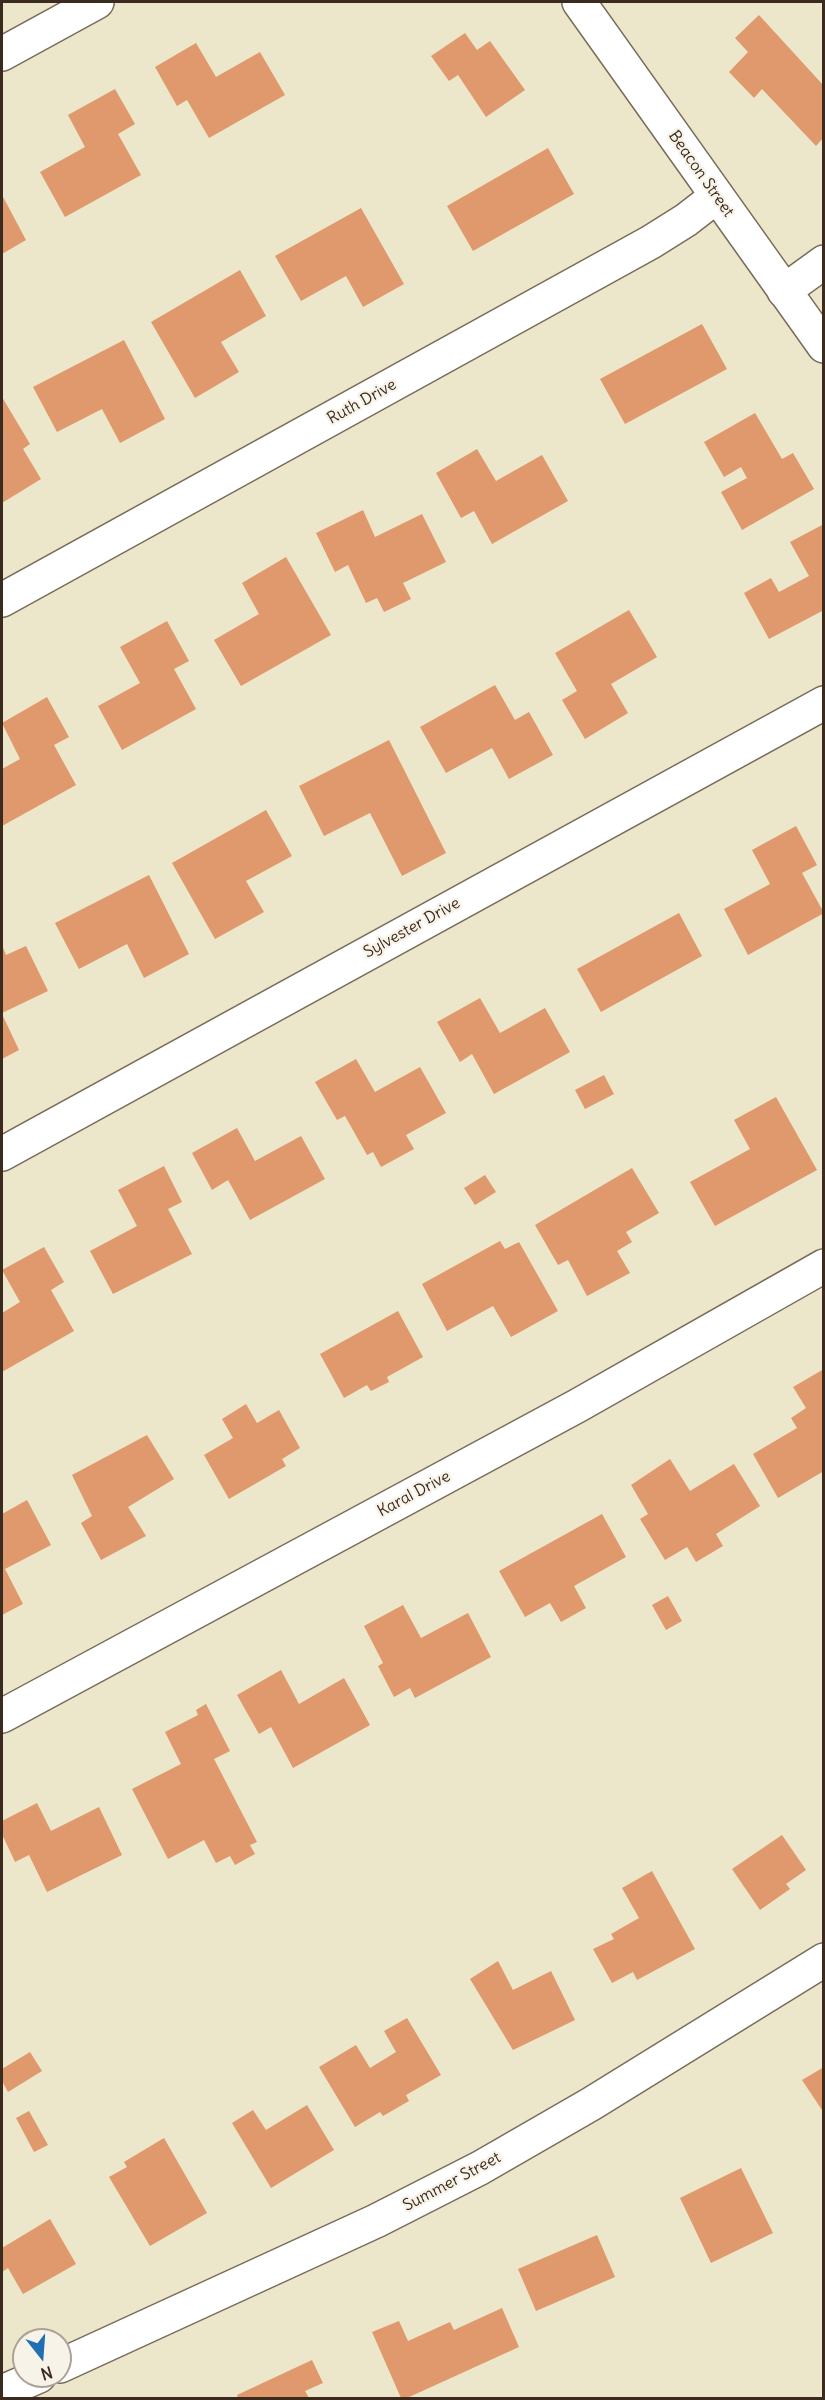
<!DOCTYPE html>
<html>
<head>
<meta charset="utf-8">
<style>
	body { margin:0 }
	#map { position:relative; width:825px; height:2400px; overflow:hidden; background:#ece6ca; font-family:Delius,sans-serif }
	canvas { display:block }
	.frame { position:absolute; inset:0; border:3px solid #3b2a1e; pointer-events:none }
	.north { position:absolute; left:12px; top:2328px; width:60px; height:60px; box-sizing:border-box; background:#f7f3e8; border:2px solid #aca397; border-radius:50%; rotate:163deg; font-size:16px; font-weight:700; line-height:24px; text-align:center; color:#3b2a1e }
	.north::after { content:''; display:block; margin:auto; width:21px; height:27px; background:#1f6fb2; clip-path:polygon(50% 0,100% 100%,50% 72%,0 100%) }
</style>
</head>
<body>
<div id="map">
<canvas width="825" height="2400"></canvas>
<div class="frame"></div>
<div class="north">N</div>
</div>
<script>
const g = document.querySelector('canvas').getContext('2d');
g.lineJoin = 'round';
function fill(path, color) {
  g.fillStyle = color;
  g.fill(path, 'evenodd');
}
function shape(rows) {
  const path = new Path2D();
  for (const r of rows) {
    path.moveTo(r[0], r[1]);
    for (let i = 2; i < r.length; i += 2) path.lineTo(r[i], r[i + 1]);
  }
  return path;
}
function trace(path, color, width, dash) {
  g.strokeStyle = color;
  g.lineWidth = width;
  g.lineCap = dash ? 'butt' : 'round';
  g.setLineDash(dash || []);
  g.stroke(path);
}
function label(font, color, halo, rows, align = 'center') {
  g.font = font + ' Delius,sans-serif';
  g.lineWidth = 4.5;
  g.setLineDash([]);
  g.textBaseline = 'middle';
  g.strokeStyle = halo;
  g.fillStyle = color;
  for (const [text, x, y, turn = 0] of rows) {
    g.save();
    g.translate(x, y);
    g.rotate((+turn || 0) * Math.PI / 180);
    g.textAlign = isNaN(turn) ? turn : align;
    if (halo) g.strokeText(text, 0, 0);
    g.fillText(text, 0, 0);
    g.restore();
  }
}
fill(shape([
	[759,15,824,86,824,137,816,146,762,89,754,98,729,72,748,52,735,38],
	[465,33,477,50,490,41,525,90,486,117,458,75,449,81,431,56],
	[196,43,216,77,260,52,285,95,209,138,187,100,177,106,155,67],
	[115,89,135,124,118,134,141,175,65,217,40,172,85,147,68,115],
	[548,148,574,194,473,251,447,206],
	[2,195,26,240,2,254],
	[361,208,404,284,363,307,346,276,301,301,275,256],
	[240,270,266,316,221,342,239,372,195,398,151,322],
	[702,324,727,369,625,424,600,379],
	[124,340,165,419,120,443,102,409,57,432,33,387],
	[2,397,30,444,23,449,41,479,2,503],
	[755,413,782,459,793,453,814,489,742,530,721,492,747,478,741,467,724,477,704,442],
	[477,449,496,481,542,455,568,501,492,544,474,511,461,518,436,473],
	[363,510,375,537,422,514,446,562,403,583,411,599,384,612,377,598,366,603,348,565,335,572,316,533],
	[824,524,824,610,769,639,744,593,771,578,779,592,809,576,790,542],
	[286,557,331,635,241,686,214,640,259,614,242,583],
	[629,610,657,657,611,684,628,713,585,739,562,700,577,691,555,653],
	[167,621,189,661,174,669,196,709,122,750,98,706,140,683,120,647],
	[495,685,515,720,529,712,553,755,509,779,492,748,446,773,420,727],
	[47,697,69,737,54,745,76,785,2,826,2,769,20,759,2,723],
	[389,740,446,853,402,876,370,813,324,836,299,786],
	[266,810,292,856,246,881,264,912,215,939,172,863],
	[796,826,817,865,802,873,824,913,748,955,724,909,770,884,752,850],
	[149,875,189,954,144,978,127,944,79,969,55,923],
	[679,913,702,956,601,1012,577,969],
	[2,945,6,955,26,946,48,991,2,1013],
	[480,998,500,1033,545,1008,570,1052,494,1094,472,1054,460,1062,437,1022],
	[2,1014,19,1050,2,1059],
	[356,1059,375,1092,420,1067,446,1113,406,1135,414,1149,381,1167,373,1152,367,1155,345,1116,337,1120,315,1082],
	[604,1075,614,1094,585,1109,575,1090],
	[776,1097,817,1170,715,1226,690,1182,750,1149,734,1120],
	[237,1128,255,1161,301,1136,325,1179,250,1220,228,1180,212,1190,192,1153],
	[164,1166,182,1202,168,1209,192,1254,113,1294,90,1251,137,1226,118,1190],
	[632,1168,659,1213,626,1232,632,1242,617,1251,630,1273,587,1296,568,1260,558,1265,535,1225],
	[485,1175,496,1192,475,1205,464,1188],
	[500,1241,505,1249,519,1242,558,1311,511,1337,493,1306,447,1331,422,1284],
	[44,1247,64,1282,51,1290,74,1331,2,1372,2,1313,20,1302,2,1270],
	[398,1311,423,1357,387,1377,389,1382,371,1391,367,1385,344,1398,320,1354],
	[824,1369,824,1471,778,1498,753,1454,797,1428,791,1418,806,1408,793,1387],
	[246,1404,257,1423,279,1410,300,1448,282,1459,286,1466,229,1499,204,1455,233,1438,222,1419],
	[147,1435,174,1479,128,1507,146,1536,101,1560,81,1523,92,1516,72,1475],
	[670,1459,690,1491,734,1464,760,1506,716,1534,723,1546,696,1562,687,1547,665,1560,640,1519,648,1514,631,1485],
	[27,1500,51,1545,5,1569,23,1604,2,1615,2,1514],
	[602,1514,626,1557,574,1586,586,1608,561,1622,550,1603,525,1617,499,1571],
	[668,1596,682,1621,666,1630,652,1605],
	[403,1605,421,1638,468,1613,491,1657,415,1698,410,1688,394,1697,378,1666,383,1663,364,1626],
	[281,1670,299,1704,344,1678,370,1725,293,1768,271,1727,259,1734,237,1695],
	[206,1704,230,1751,214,1759,257,1842,250,1845,255,1854,235,1865,230,1856,216,1863,204,1840,168,1859,132,1789,181,1764,165,1732,198,1715,196,1710],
	[37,1803,51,1831,99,1807,122,1855,47,1892,29,1855,15,1862,2,1834,2,1821],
	[782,1835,806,1870,786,1884,790,1889,760,1910,732,1869],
	[652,1871,695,1949,637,1980,633,1972,612,1983,593,1949,614,1939,611,1934,639,1918,622,1888],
	[498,1961,513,1990,551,1971,575,2020,513,2050,470,1979],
	[407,2018,441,2075,406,2095,409,2101,383,2116,380,2112,355,2127,319,2067,356,2045,370,2068,396,2052,384,2031],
	[30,2052,42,2071,8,2092,2,2081,2,2069],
	[824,2067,824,2113,802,2080],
	[307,2105,334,2150,271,2188,232,2123,253,2110,266,2130],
	[29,2111,48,2145,34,2152,16,2118],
	[164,2138,207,2213,150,2246,109,2177,127,2167,124,2162],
	[741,2168,773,2233,711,2263,680,2198],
	[50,2219,76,2264,23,2294,8,2268,2,2272,2,2248],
	[597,2235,615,2277,536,2311,518,2269],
	[502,2308,519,2347,407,2398,401,2398,372,2332,399,2321,408,2341,450,2322,454,2330],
	[312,2360,323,2383,305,2391,309,2398,238,2398,237,2395]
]), '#df996c');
const minor = shape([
	[2,54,97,2],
	[784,291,824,262],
	[2,600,651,242,686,220,717,196],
	[2,1154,824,703],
	[2,1716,577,1406,824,1266]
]);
const tertiary = shape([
	[579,2,824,346],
	[60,2366,376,2221,480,2168,591,2104,824,1960],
	[2,2392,39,2376]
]);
trace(minor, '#796c5a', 36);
trace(tertiary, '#796c5a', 36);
trace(minor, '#fff', 33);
trace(tertiary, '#fff', 33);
label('16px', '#3b2a1e', '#f7f3e8', [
	["Beacon Street",701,174,55],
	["Ruth Drive",362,402,-29],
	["Sylvester Drive",412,928,-29],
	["Karal Drive",414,1494,-28],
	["Summer Street",452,2182,-28]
]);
</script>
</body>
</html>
